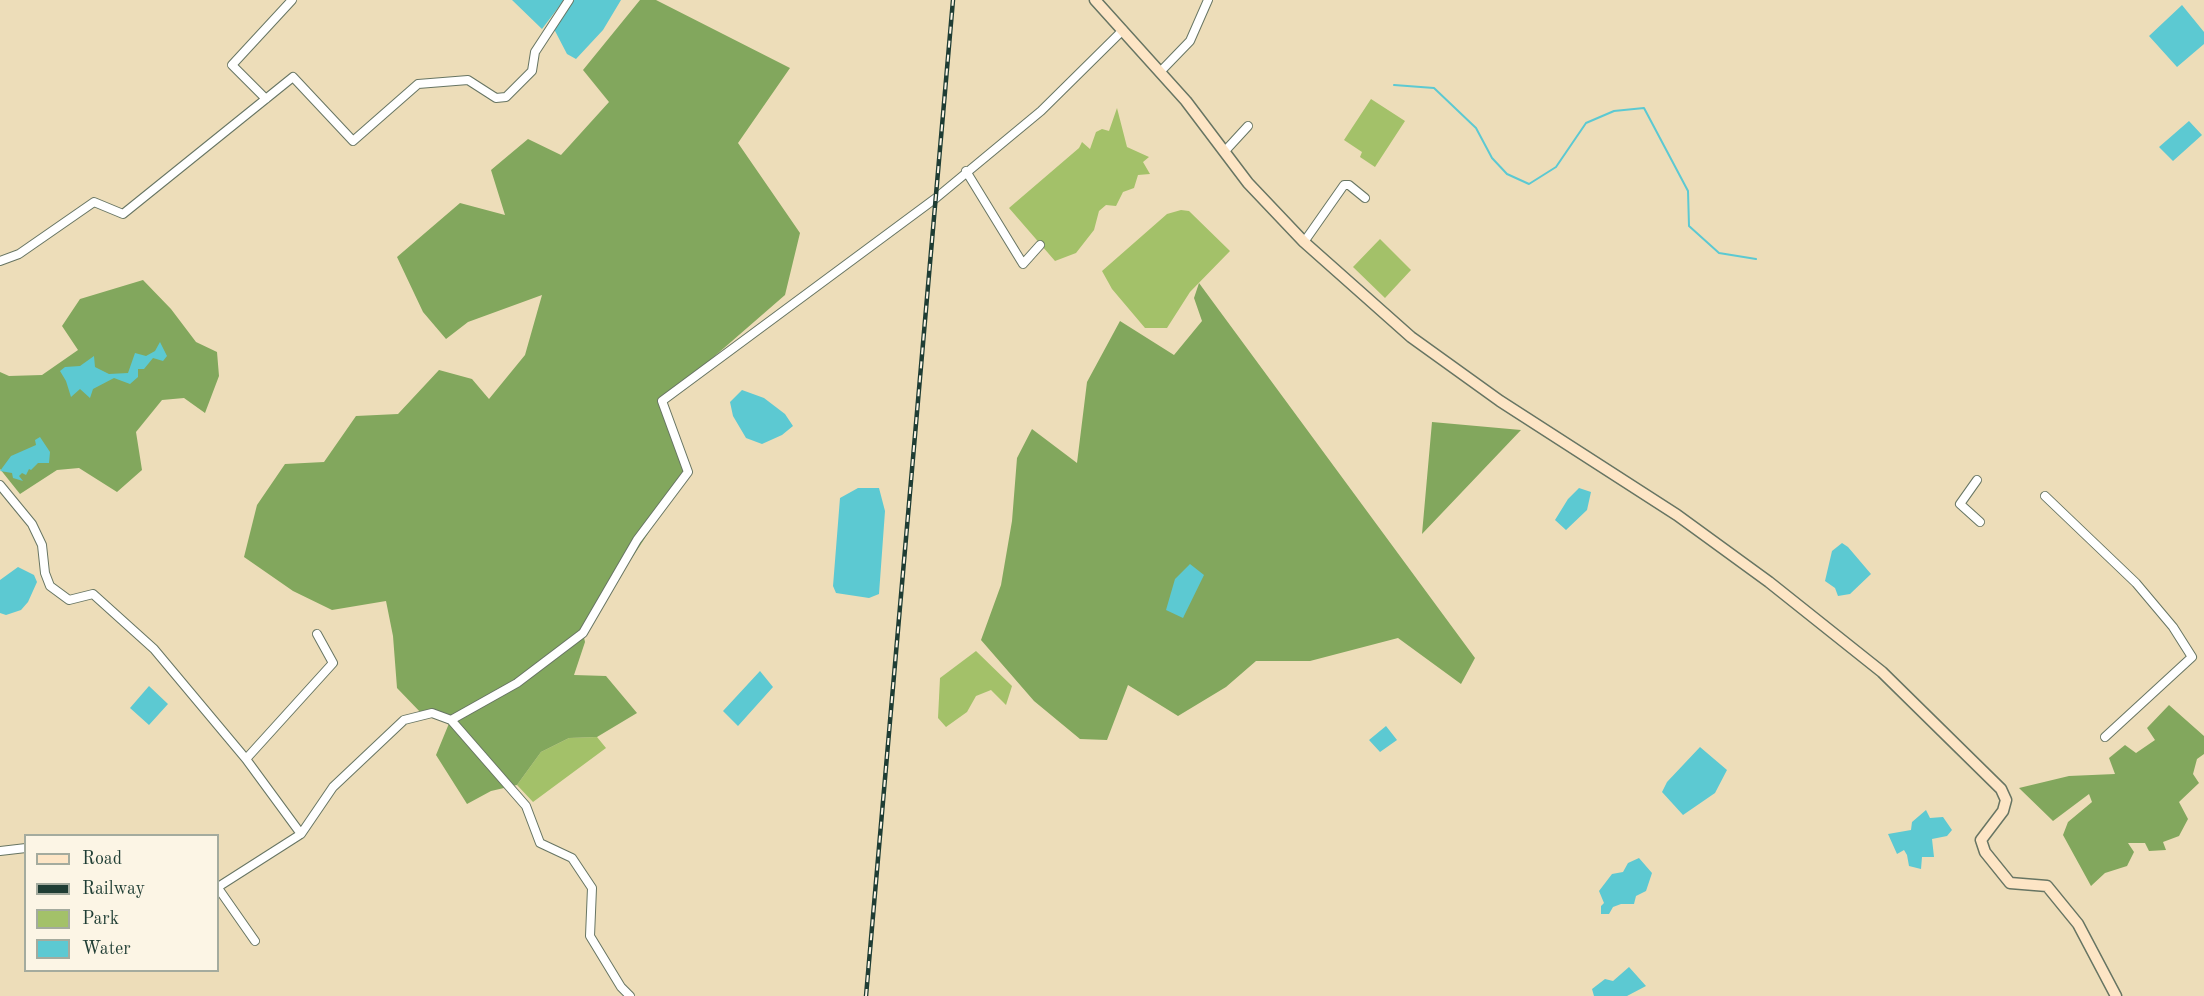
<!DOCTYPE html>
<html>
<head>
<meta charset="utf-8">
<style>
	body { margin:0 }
	#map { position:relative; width:2204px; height:996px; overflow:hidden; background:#edddb9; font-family:"Old Standard TT",serif }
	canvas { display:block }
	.legend { position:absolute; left:24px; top:834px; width:195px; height:138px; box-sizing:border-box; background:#fcf5e5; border:2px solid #a4ab9e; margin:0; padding:8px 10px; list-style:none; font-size:18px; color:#1f3d34 }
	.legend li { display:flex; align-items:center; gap:12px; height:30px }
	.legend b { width:30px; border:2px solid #a4ab9e }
</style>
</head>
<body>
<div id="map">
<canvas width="2204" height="996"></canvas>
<ul class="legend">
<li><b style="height:8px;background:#fde5c5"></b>Road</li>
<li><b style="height:8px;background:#1f3d34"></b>Railway</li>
<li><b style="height:16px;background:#a3c169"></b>Park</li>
<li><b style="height:16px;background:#5cc9d2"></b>Water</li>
</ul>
</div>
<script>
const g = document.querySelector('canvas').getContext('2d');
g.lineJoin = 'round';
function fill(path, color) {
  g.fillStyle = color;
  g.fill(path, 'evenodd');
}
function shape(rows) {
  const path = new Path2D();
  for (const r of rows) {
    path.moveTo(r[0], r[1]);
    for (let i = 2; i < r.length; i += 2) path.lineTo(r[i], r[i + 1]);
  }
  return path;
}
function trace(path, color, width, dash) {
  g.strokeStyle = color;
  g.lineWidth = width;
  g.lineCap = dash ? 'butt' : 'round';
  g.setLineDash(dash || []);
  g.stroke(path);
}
fill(shape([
	[1371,99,1405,121,1375,167,1360,157,1362,152,1344,140],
	[1117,108,1127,147,1149,157,1143,162,1150,174,1138,175,1134,188,1123,192,1116,206,1106,205,1099,211,1094,230,1076,253,1055,261,1009,208,1079,148,1082,142,1090,149,1096,132,1102,129,1109,131],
	[1181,210,1189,211,1230,251,1190,292,1167,328,1145,328,1112,289,1102,271,1167,214],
	[1380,239,1411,270,1385,298,1353,267],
	[976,651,1012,686,1006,705,991,690,976,696,967,712,946,727,938,718,940,678],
	[597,737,606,748,533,802,517,785,541,752,569,738]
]), '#a3c169');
fill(shape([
	[640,0,656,0,790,68,738,143,800,233,785,295,663,401,688,472,583,633,585,642,574,675,606,676,637,713,597,737,569,738,541,752,517,785,491,791,467,804,436,755,450,721,423,715,397,688,393,636,386,601,332,610,293,591,244,557,257,505,285,464,324,462,356,416,398,414,439,370,472,379,489,399,525,355,542,295,468,322,446,339,423,312,397,257,460,203,505,215,491,170,528,139,561,155,609,102,583,70],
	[143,280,171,309,196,342,217,352,219,376,205,413,184,398,162,400,136,432,142,470,117,492,79,468,57,470,20,494,0,469,0,372,9,376,42,375,78,350,62,326,80,299],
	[1199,283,1475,658,1461,684,1398,638,1310,661,1256,661,1226,687,1178,716,1128,685,1107,740,1080,739,1034,701,981,640,1001,585,1012,521,1017,458,1032,429,1077,463,1087,382,1120,321,1174,355,1202,321,1194,298],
	[1432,422,1521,430,1422,534],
	[2169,705,2204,736,2204,754,2197,759,2193,774,2199,783,2179,802,2188,819,2179,836,2163,842,2166,850,2149,851,2145,843,2128,843,2134,852,2127,866,2105,873,2091,886,2063,835,2068,822,2092,802,2089,794,2053,821,2019,788,2069,776,2115,774,2109,758,2125,745,2136,753,2155,740,2147,728]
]), '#82a75d');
fill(shape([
	[512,0,564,0,542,29],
	[574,0,621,0,603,30,576,59,567,54,554,29],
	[2182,5,2204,32,2204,44,2177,67,2149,36],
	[2189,121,2202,135,2173,161,2159,147],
	[160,342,167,356,163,361,153,358,144,369,138,369,138,377,130,384,114,378,93,389,90,398,80,389,71,397,66,381,60,371,65,367,80,366,94,356,95,367,109,374,128,373,135,353,146,356,155,351],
	[742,390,764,398,785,414,793,426,782,435,762,444,746,438,733,416,730,402],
	[40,437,50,452,49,463,38,463,31,470,29,469,26,475,22,473,19,476,23,481,13,478,12,473,0,471,11,456,36,445,35,440],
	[858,488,879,488,885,511,879,594,869,598,836,593,833,586,840,498],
	[1579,488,1591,492,1587,510,1566,530,1555,520,1568,499],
	[1842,543,1848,547,1871,574,1850,594,1838,596,1835,588,1825,581,1832,551],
	[1190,564,1204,575,1183,618,1166,610,1175,579],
	[18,567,34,575,37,582,28,602,21,610,6,615,0,613,0,580],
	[760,671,773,687,738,726,723,711],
	[149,686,168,704,149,725,130,708],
	[1386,726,1397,740,1380,752,1369,740],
	[1700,747,1727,770,1715,793,1683,815,1662,792,1667,782],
	[1926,810,1930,818,1943,817,1952,830,1947,836,1932,839,1934,857,1922,857,1921,869,1909,866,1907,855,1904,850,1897,854,1888,834,1911,830,1912,822],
	[1639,858,1652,873,1646,891,1636,896,1634,904,1621,904,1613,907,1609,914,1601,914,1601,906,1604,903,1599,891,1612,874,1623,872,1628,863],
	[1629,967,1646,986,1627,996,1594,996,1592,989,1605,979,1613,981]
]), '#5cc9d2');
trace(shape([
	[1394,85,1434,88,1476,128,1492,158,1507,174,1529,184,1556,167,1586,123,1614,111,1644,108,1688,191,1689,226,1719,253,1756,259]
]), '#5cc9d2', 2);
const minor = shape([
	[1160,72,1190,41,1208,0],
	[266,99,232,65,292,0],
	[1225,151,1248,126],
	[966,171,1023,264,1040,245],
	[1304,242,1344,185,1349,185,1365,198],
	[0,261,19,254,94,202,123,214,293,77,353,141,418,84,468,80,496,98,506,97,532,71,535,52,569,0],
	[1977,480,1960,504,1980,522],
	[0,485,32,524,42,545,45,573,50,586,69,600,93,594,154,649,246,759,301,834],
	[2045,496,2136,583,2173,627,2192,657,2105,737],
	[451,720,526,806,540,843,572,858,592,888,590,936,621,987,630,996],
	[246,759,333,663,317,634],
	[0,851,26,848],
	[218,887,301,834,333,787,404,720,432,713,451,720,517,683,583,633,637,540,688,472,662,401,936,198,1041,111,1123,30],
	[218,888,255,941]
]);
const secondary = shape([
	[1095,0,1186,101,1248,183,1304,242,1411,337,1500,401,1677,515,1769,582,1882,672,2001,789,2006,800,2003,811,1981,840,1985,852,2010,883,2047,886,2078,924,2116,996]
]);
trace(minor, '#677563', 10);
trace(secondary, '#677563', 13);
trace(minor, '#fff', 8);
trace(secondary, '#fde5c5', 10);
const rail = shape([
	[866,996,953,0]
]);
trace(rail, '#1f3d34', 4.5);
trace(rail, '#fcf5e5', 2, [7]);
</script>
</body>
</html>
